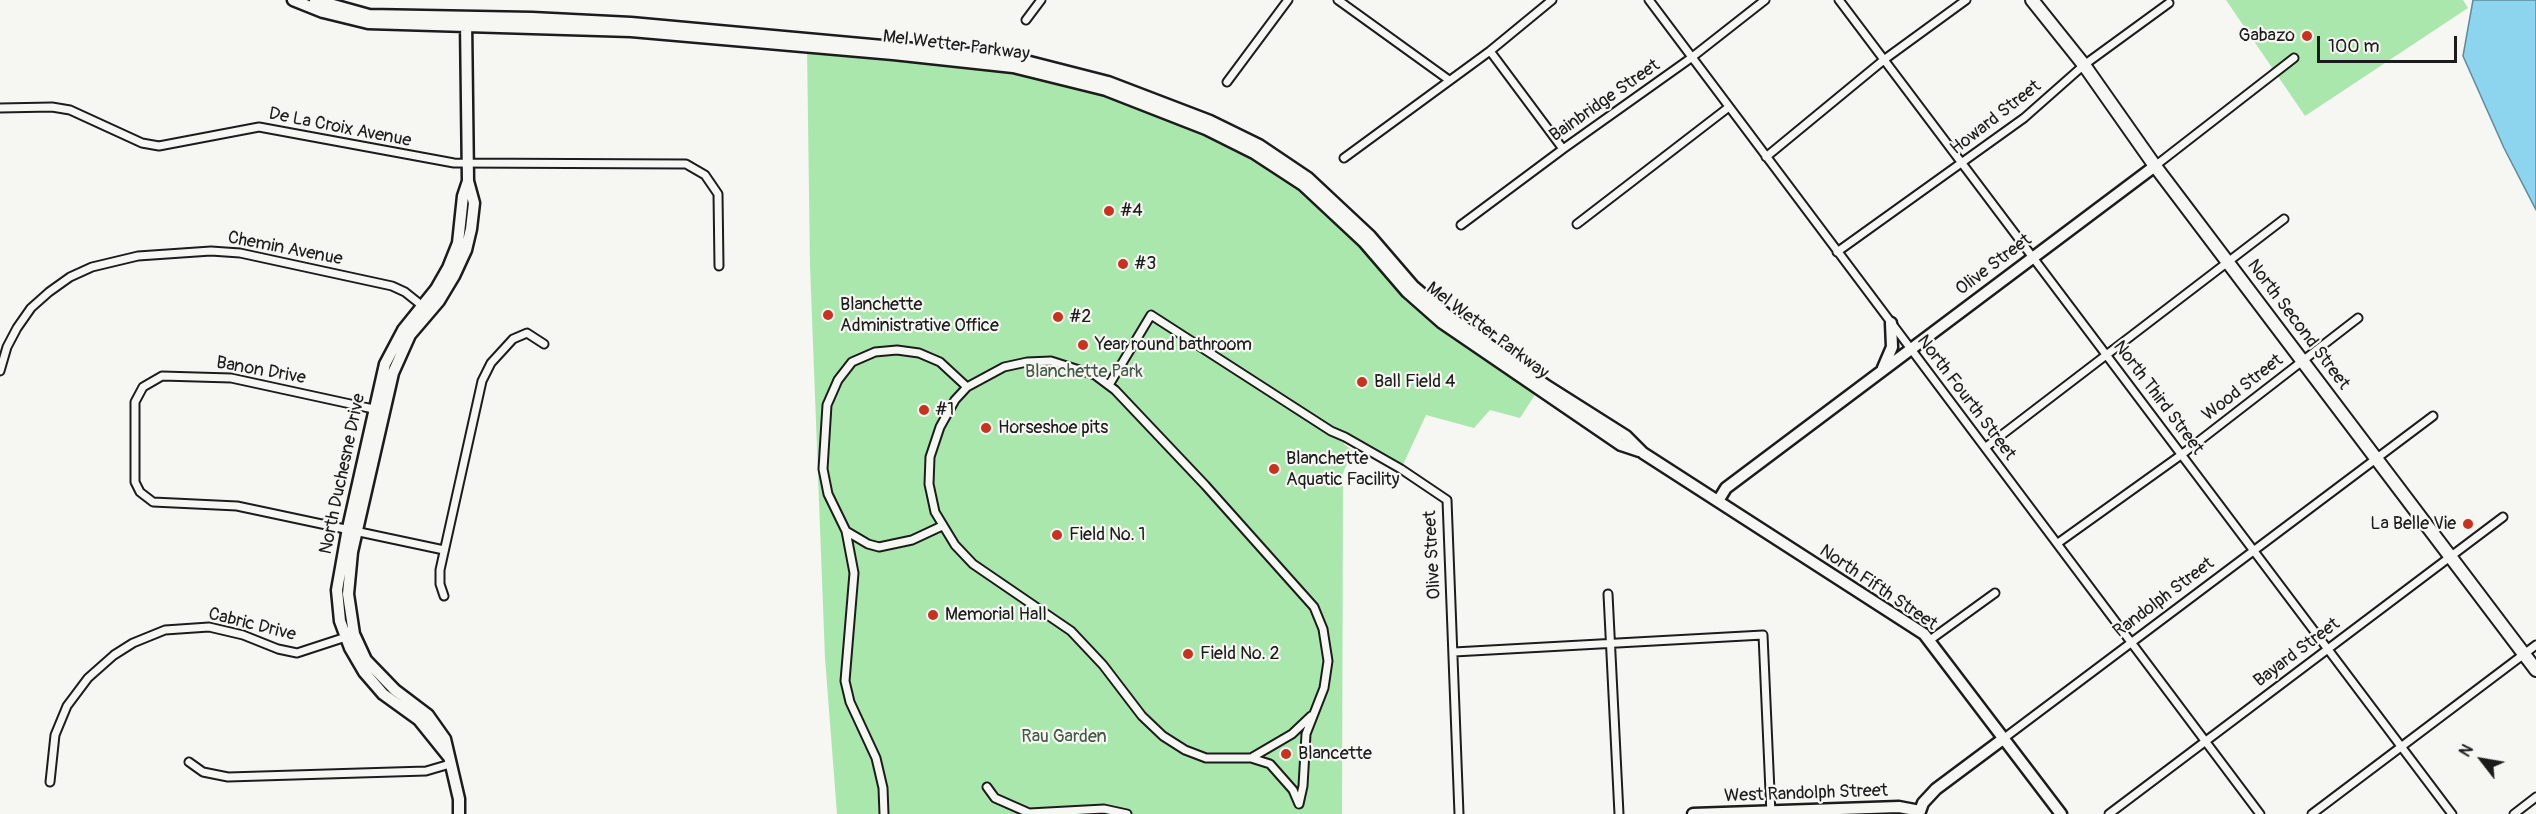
<!DOCTYPE html>
<html>
<head>
<meta charset="utf-8">
<style>
	body { margin:0 }
	#map { position:relative; width:2536px; height:814px; overflow:hidden; background:#f6f6f2; font-family:Pangolin,sans-serif }
	canvas { display:block }
	.north { position:absolute; left:2452px; top:730px; width:60px; height:60px; -webkit-text-stroke:4px #f6f6f2; paint-order:stroke; rotate:301deg; font-size:16px; font-weight:700; line-height:24px; text-align:center; color:#1c1c1c }
	.north::after { content:''; display:block; margin:auto; width:21px; height:27px; background:#1c1c1c; clip-path:polygon(50% 0,100% 100%,50% 72%,0 100%) }
	.scale { position:absolute; left:2317px; top:36px; width:140px; height:27px; box-sizing:border-box; border:3px solid #1c1c1c; border-top:0; padding-left:8px; font-size:18px; line-height:21px; white-space:nowrap; color:#1c1c1c; -webkit-text-stroke:4px #f6f6f2; paint-order:stroke }
</style>
</head>
<body>
<div id="map">
<canvas width="2536" height="814"></canvas>
<div class="north">N</div>
<div class="scale">100 m</div>
</div>
<script>
const g = document.querySelector('canvas').getContext('2d');
g.lineJoin = 'round';
function fill(path, color) {
  g.fillStyle = color;
  g.fill(path, 'evenodd');
}
function shape(rows) {
  const path = new Path2D();
  for (const r of rows) {
    path.moveTo(r[0], r[1]);
    for (let i = 2; i < r.length; i += 2) path.lineTo(r[i], r[i + 1]);
  }
  return path;
}
function trace(path, color, width, dash) {
  g.strokeStyle = color;
  g.lineWidth = width;
  g.lineCap = dash ? 'butt' : 'round';
  g.setLineDash(dash || []);
  g.stroke(path);
}
function label(font, color, halo, rows, align = 'center') {
  g.font = font + ' Pangolin,sans-serif';
  g.lineWidth = 4.5;
  g.setLineDash([]);
  g.textBaseline = 'middle';
  g.strokeStyle = halo;
  g.fillStyle = color;
  for (const [text, x, y, turn = 0] of rows) {
    g.save();
    g.translate(x, y);
    g.rotate((+turn || 0) * Math.PI / 180);
    g.textAlign = isNaN(turn) ? turn : align;
    if (halo) g.strokeText(text, 0, 0);
    g.fillText(text, 0, 0);
    g.restore();
  }
}
fill(shape([
	[2226,0,2463,0,2468,8,2305,116],
	[807,46,1013,67,1106,90,1206,129,1303,185,1538,390,1520,418,1490,410,1474,428,1426,415,1401,469,1345,437,1344,444,1353,451,1343,473,1342,814,837,814,825,658,810,265]
]), '#a9e7ad');
const water = shape([
	[2473,0,2536,0,2536,210,2504,148,2463,56,2473,0]
]);
fill(water, '#8dd5ee');
trace(water, '#608b9a', 1.5);
const street = shape([
	[1338,0,1449,80],
	[1649,0,2260,814],
	[1839,0,2452,814],
	[1026,20,1041,0],
	[1490,51,1563,149],
	[1227,82,1288,0],
	[0,108,52,107,70,110,142,143,159,146,259,127,454,163,686,164,705,175,718,194,719,266],
	[1766,157,1885,59,1966,0],
	[1344,158,1490,51,1552,0],
	[2155,166,2294,58],
	[1577,224,1729,107],
	[1461,225,1563,149,1691,58,1765,0],
	[1837,252,2024,118,2084,65,2169,3],
	[0,371,7,347,17,328,31,308,49,292,70,277,92,267,138,256,211,251,240,253,392,286,405,292,425,308],
	[1109,385,1151,315,1331,431,1345,437,1401,469,1447,500,1459,814],
	[378,410,231,378,162,376,143,387,135,402,135,482,140,492,153,502,237,506,444,550],
	[1986,447,2284,219],
	[846,531,868,544,879,547,912,540,942,526],
	[2058,543,2181,455,2358,318],
	[1608,594,1619,814],
	[444,596,440,584,440,570,482,381,491,363,513,339,527,333,544,344],
	[1930,640,1995,593],
	[1454,652,1763,635,1771,814],
	[2003,739,2433,416],
	[1251,758,1270,764,1293,790,1299,804,1303,786,1306,734,1324,688,1328,661,1323,629,1314,607,1205,485,1115,390,1095,375,1051,361,1027,362,1004,367,967,387,955,400,940,427,930,457,929,484,935,512,955,545,973,564,1071,631,1103,665,1142,716,1163,736,1185,750,1206,758,1251,758,1292,734,1311,716],
	[189,762,203,772,228,777,426,771,450,764],
	[50,782,55,735,67,706,88,678,114,655,133,643,165,630,209,627,243,635,278,649,297,653,349,636],
	[987,787,995,798,1029,813,1104,809,1127,814],
	[884,814,883,788,876,758,850,702,845,681,854,573,846,531,828,494,823,469,827,405,838,380,852,362,875,352,897,350,919,353,940,362,967,387],
	[2109,814,2503,517],
	[2312,814,2536,645],
	[2514,814,2536,797]
]);
const secondary = shape([
	[293,0,323,12,368,23,631,31,893,54,1013,67,1106,90,1206,129,1254,153,1303,185,1364,242,1407,292,1441,322,1621,445,1639,451],
	[315,0,369,15,532,18,631,23,1014,58,1108,82,1210,121,1259,145,1308,178,1370,236,1413,286,1447,315,1547,386,1626,436,1643,453,1924,634,2061,814],
	[1883,368,1892,347,1891,323],
	[1718,501,1726,488,2155,166],
	[448,756,419,720,383,694,364,672,350,648,340,621,337,590,348,528,385,364,403,330,436,289,448,268,458,243,463,196,468,181],
	[459,814,459,799,445,739,428,715,395,690,366,660,354,634,348,594,352,552,393,373,410,335,439,301,454,276,466,250,471,229,474,203,468,181,466,21],
	[1693,814,1899,807,1920,811],
	[1919,814,1923,803,1936,789,2003,739]
]);
const primary = shape([
	[2032,0,2084,65,2155,166,2536,670]
]);
trace(street, '#1c1c1c', 11);
trace(secondary, '#1c1c1c', 15);
trace(primary, '#1c1c1c', 16);
trace(street, '#f6f6f2', 7);
trace(secondary, '#f6f6f2', 10);
trace(primary, '#f6f6f2', 12);
for (const [x, y, r, color] of [
	[2307,36,6,"#c8321e"],
	[1109,211,6,"#c8321e"],
	[1123,264,6,"#c8321e"],
	[828,315,6,"#c8321e"],
	[1058,317,6,"#c8321e"],
	[1083,345,6,"#c8321e"],
	[1362,382,6,"#c8321e"],
	[924,410,6,"#c8321e"],
	[986,428,6,"#c8321e"],
	[1274,469,6,"#c8321e"],
	[2468,524,6,"#c8321e"],
	[1057,535,6,"#c8321e"],
	[933,615,6,"#c8321e"],
	[1188,654,6,"#c8321e"],
	[1286,754,6,"#c8321e"]
]) {
  const dot = new Path2D();
  dot.arc(x, y, r, 0, 2 * Math.PI);
  g.fillStyle = color;
  g.fill(dot);
  trace(dot, '#f6f6f2', 2);
}
label('18px', '#1c1c1c', '#f6f6f2', [
	["Gabazo",2295,36,"right"],
	["#4",1121,211],
	["#3",1135,264],
	["Blanchette",840,305],
	["Administrative Office",840,326],
	["#2",1070,317],
	["Year round bathroom",1095,345],
	["Ball Field 4",1374,382],
	["#1",936,410],
	["Horseshoe pits",998,428],
	["Blanchette",1286,459],
	["Aquatic Facility",1286,480],
	["La Belle Vie",2456,524,"right"],
	["Field No. 1",1069,535],
	["Memorial Hall",945,615],
	["Field No. 2",1200,654],
	["Blancette",1298,754]
], 'left');
label('18px', '#1c1c1c', '#f6f6f2', [
	["Mel Wetter Parkway",956,46,7],
	["Bainbridge Street",1605,101,-35],
	["Howard Street",1996,118,-38],
	["De La Croix Avenue",340,128,11],
	["Chemin Avenue",285,249,11],
	["Olive Street",1994,265,-37],
	["North Second Street",2298,325,53],
	["Mel Wetter Parkway",1487,331,37],
	["Banon Drive",261,371,10],
	["Wood Street",2243,388,-38],
	["North Fourth Street",1966,398,53],
	["North Third Street",2158,398,53],
	["North Duchesne Drive",343,474,-78],
	["Olive Street",1433,555,-93],
	["North Fifth Street",1878,588,34],
	["Randolph Street",2164,598,-37],
	["Cabric Drive",252,625,14],
	["Bayard Street",2297,653,-37],
	["West Randolph Street",1806,794,-2]
]);
label('18px', '#465948', '#f6f6f2', [
	["Blanchette Park",1084,372],
	["Rau Garden",1064,737]
]);
</script>
</body>
</html>
